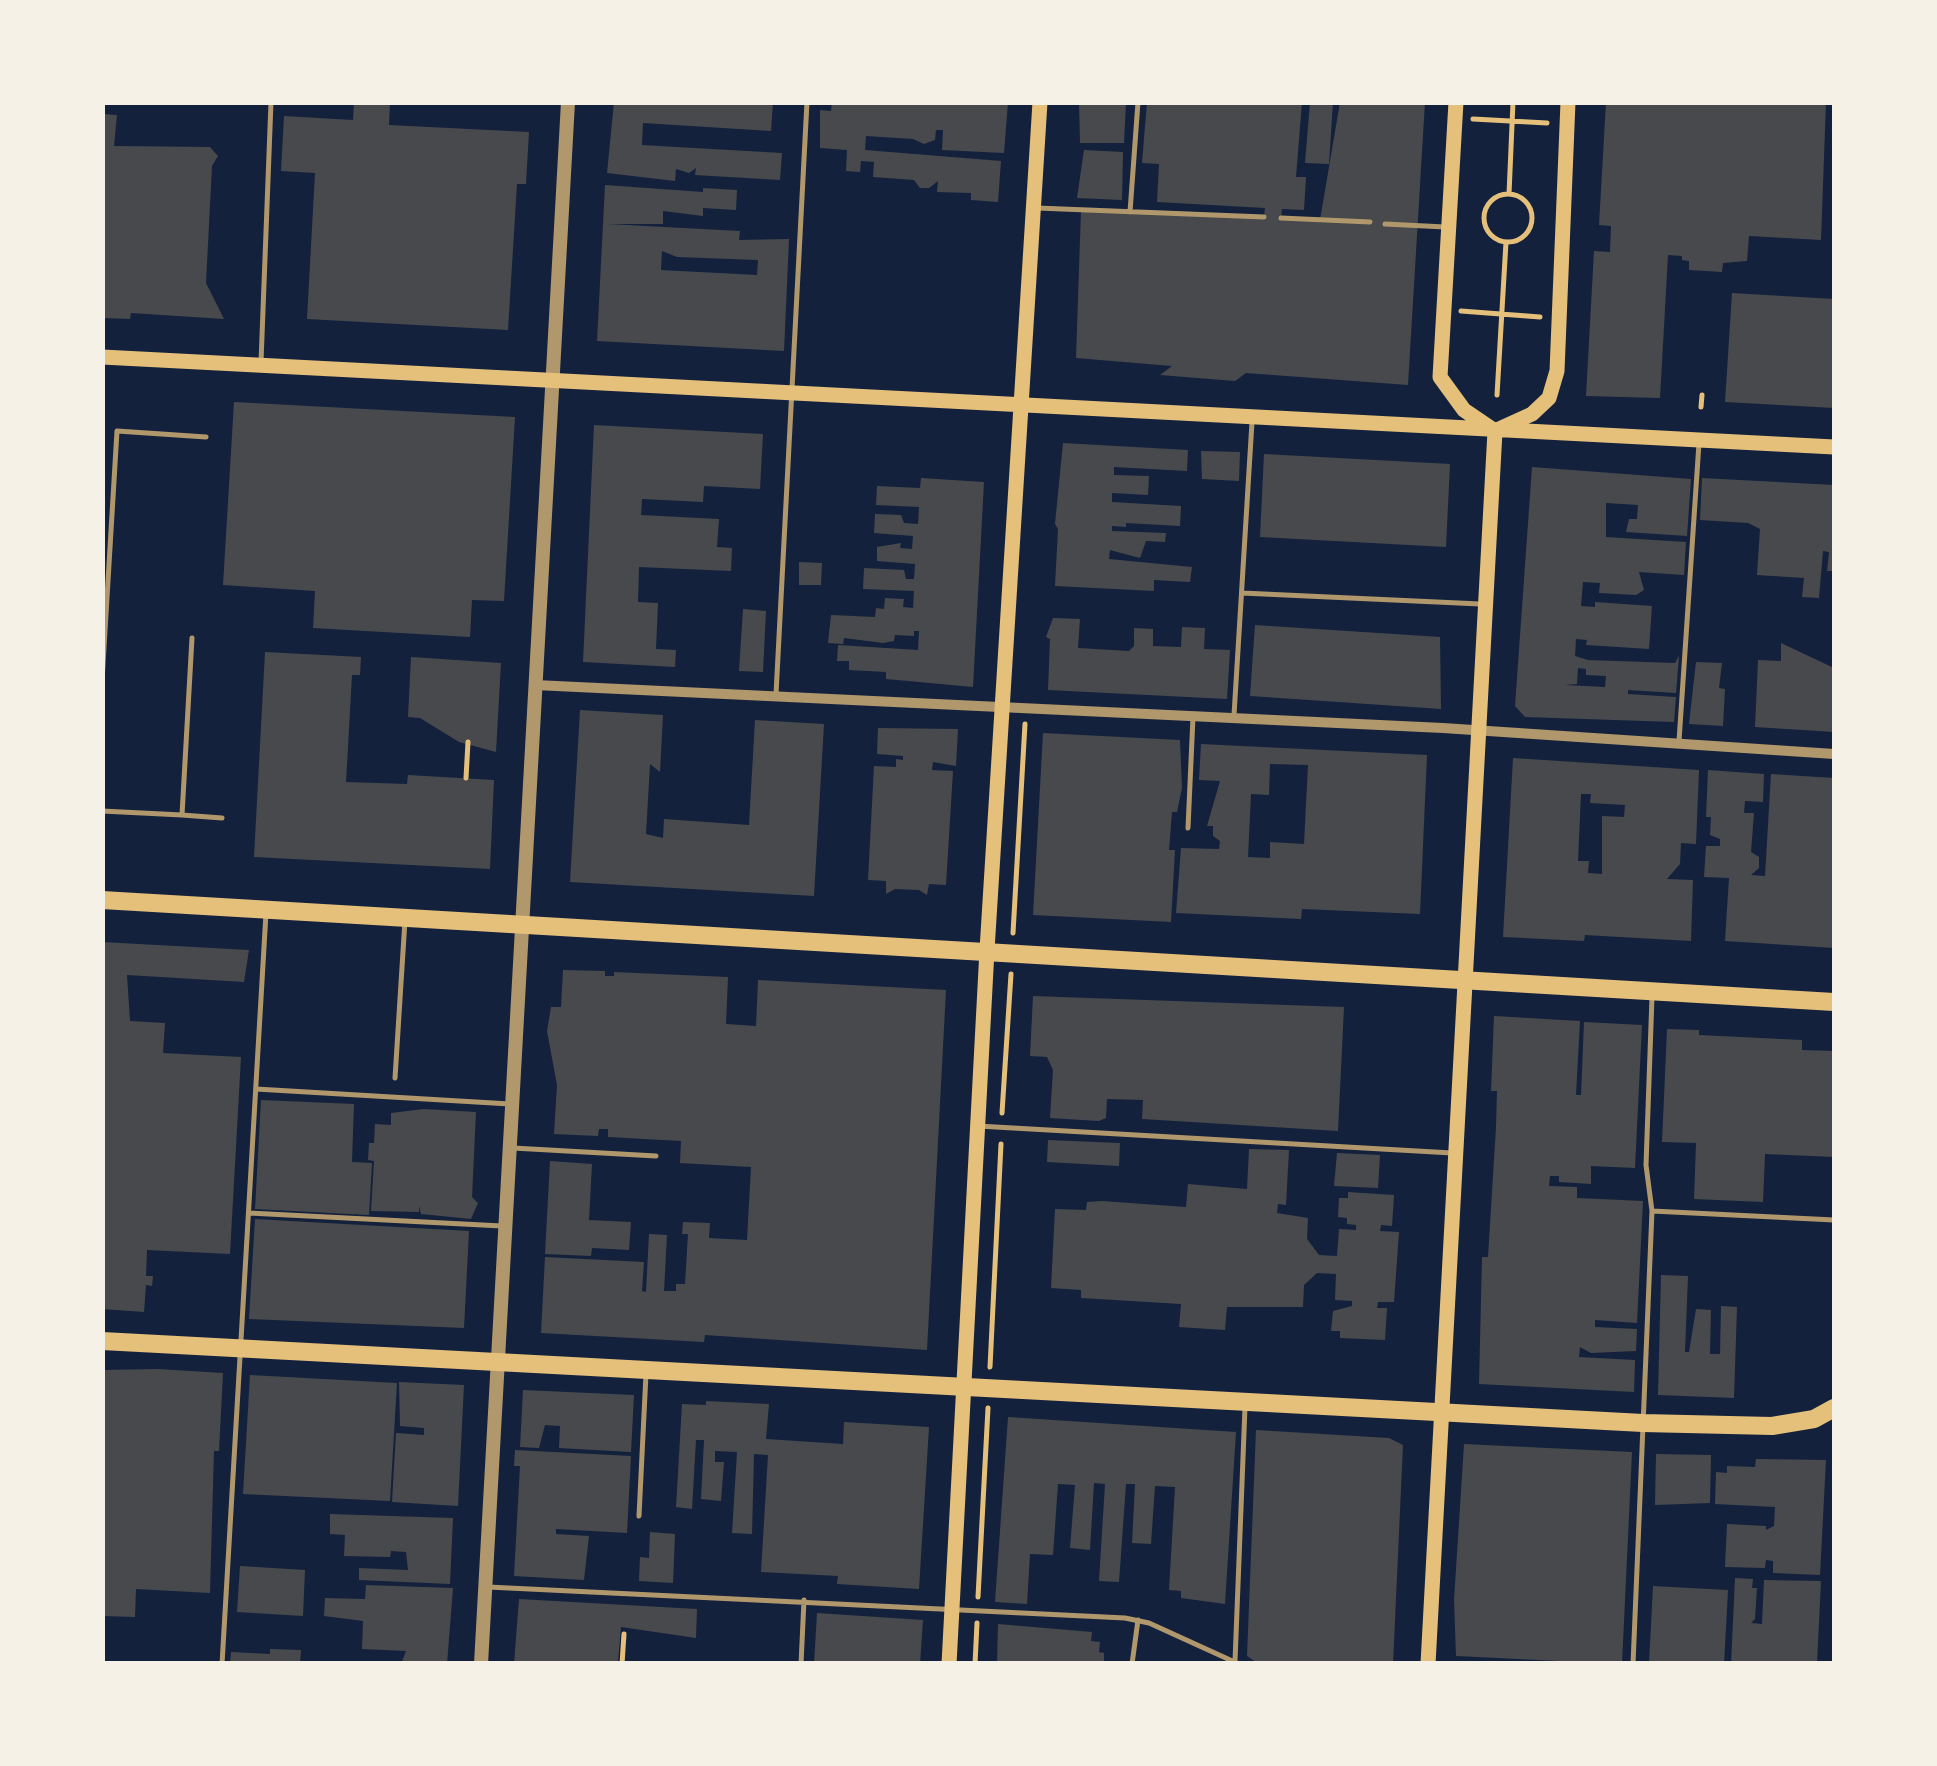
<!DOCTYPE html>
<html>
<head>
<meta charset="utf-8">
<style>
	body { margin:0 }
	#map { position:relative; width:1937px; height:1766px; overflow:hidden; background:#14213d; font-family:Figtree,sans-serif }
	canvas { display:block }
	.frame { position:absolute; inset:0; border:105px solid #f6f1e7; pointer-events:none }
</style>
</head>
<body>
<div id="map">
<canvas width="1937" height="1766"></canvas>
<div class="frame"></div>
</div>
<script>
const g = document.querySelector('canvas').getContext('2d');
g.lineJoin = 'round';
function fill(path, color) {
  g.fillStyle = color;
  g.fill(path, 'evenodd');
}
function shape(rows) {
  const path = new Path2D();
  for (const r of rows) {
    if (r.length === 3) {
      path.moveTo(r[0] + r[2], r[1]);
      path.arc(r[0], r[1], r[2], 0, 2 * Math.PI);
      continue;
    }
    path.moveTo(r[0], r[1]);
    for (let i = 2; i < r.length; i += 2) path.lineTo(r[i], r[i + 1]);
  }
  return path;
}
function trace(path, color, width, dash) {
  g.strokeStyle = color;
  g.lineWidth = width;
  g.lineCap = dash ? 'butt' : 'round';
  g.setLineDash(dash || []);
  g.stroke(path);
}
fill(shape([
	[354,102,390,102,389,125,529,132,526,184,517,184,508,330,307,319,315,173,281,171,284,116,353,120],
	[614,102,773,102,771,131,643,123,642,145,782,153,780,180,695,175,696,168,689,173,676,169,675,181,607,173],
	[832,102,1008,102,1004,153,942,150,943,130,936,130,935,140,924,144,913,139,866,136,865,150,1001,161,998,202,971,200,971,193,937,192,938,181,929,188,920,188,914,180,873,177,874,162,861,161,860,172,846,171,847,150,820,148,820,110,831,111],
	[1079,102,1126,102,1124,143,1080,143],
	[1147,102,1302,102,1296,177,1306,177,1304,210,1282,209,1281,218,1320,220,1340,102,1425,102,1408,385,1246,373,1235,381,1160,375,1172,366,1076,358,1081,210,1264,217,1265,208,1157,202,1159,164,1142,163],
	[1310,102,1333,102,1329,164,1305,163],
	[1606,102,1826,102,1821,240,1749,236,1747,261,1723,263,1722,272,1689,270,1689,261,1682,260,1682,256,1668,255,1660,398,1586,396,1594,251,1610,252,1611,226,1599,225],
	[102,114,117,115,114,146,210,147,218,156,212,166,206,283,224,319,131,313,130,319,102,318],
	[1084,150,1123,152,1122,200,1077,198],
	[605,185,703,192,703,188,737,190,736,210,703,208,703,216,663,211,663,224,608,224,740,231,739,240,789,239,784,351,597,341],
	[662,251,677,257,758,260,757,275,661,270],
	[1732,293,1834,299,1834,408,1725,402],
	[234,402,515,417,504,601,472,600,470,637,313,628,315,591,223,585],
	[594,425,763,434,760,489,704,486,703,502,642,499,641,515,719,519,717,547,732,548,731,571,639,567,638,602,658,603,656,649,676,650,675,667,583,662],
	[1063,443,1188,450,1187,471,1114,467,1114,475,1149,476,1148,495,1112,493,1112,502,1181,506,1180,526,1126,523,1126,527,1112,526,1112,531,1166,533,1165,542,1146,541,1140,558,1110,550,1109,559,1192,567,1190,582,1154,580,1154,591,1055,586,1058,529,1055,524],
	[1201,451,1240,452,1239,481,1202,479],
	[1264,454,1450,464,1446,547,1260,537],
	[1532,467,1691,479,1687,536,1626,532,1629,519,1637,519,1638,505,1606,503,1606,537,1686,542,1684,575,1639,572,1644,590,1636,595,1599,593,1600,583,1583,582,1581,606,1595,607,1595,602,1652,606,1649,649,1586,645,1587,640,1576,639,1575,656,1588,660,1675,663,1679,656,1676,693,1628,690,1628,694,1676,697,1674,722,1525,717,1515,706],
	[1578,668,1586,669,1586,675,1606,676,1605,687,1565,685,1577,684],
	[921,478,984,482,973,687,886,679,886,672,849,670,849,661,837,661,838,645,918,650,919,631,914,631,914,636,895,635,894,641,883,643,844,638,843,644,828,643,831,615,875,617,876,608,884,609,885,598,904,599,903,607,913,608,914,591,863,589,864,568,904,570,906,579,914,579,915,564,877,561,877,547,901,543,900,548,912,549,913,536,874,533,875,514,901,515,904,523,918,524,919,507,876,505,877,486,920,488],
	[1702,478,1834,485,1834,571,1827,571,1829,552,1823,551,1819,598,1802,597,1804,578,1757,575,1760,529,1748,523,1700,520],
	[799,562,822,563,821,585,799,585],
	[743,609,766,611,763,672,739,671],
	[1053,618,1080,619,1078,648,1129,651,1134,646,1134,628,1153,629,1153,646,1181,647,1182,627,1205,628,1204,649,1230,650,1227,699,1048,690,1050,639,1046,637],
	[1255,625,1440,637,1441,709,1250,696],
	[1781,643,1834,668,1834,732,1755,727,1758,660,1781,661],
	[265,652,361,657,360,675,352,675,346,782,407,784,408,775,494,780,490,869,254,857],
	[411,657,501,663,496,752,459,742,420,718,408,717],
	[1696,662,1722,663,1719,688,1725,689,1723,726,1689,724],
	[580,710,663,715,660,772,650,764,646,834,663,838,664,819,749,825,755,720,824,724,814,896,570,882],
	[878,728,958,729,956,766,933,762,932,770,953,771,946,885,929,884,927,895,919,890,895,889,886,894,886,881,868,880,874,766,896,767,896,759,903,760,903,756,877,754],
	[1043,733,1180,740,1182,788,1177,812,1172,812,1169,850,1175,850,1171,922,1033,915],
	[1201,744,1427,755,1420,914,1302,909,1301,919,1176,913,1181,848,1219,849,1220,841,1213,836,1213,826,1207,826,1220,781,1199,780],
	[1270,764,1308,765,1304,844,1270,842,1270,858,1248,857,1251,794,1269,795],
	[1513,758,1699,770,1696,844,1681,843,1680,864,1667,879,1693,880,1691,941,1585,935,1584,941,1503,937],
	[1581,794,1591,794,1590,803,1625,805,1624,817,1602,816,1602,874,1588,873,1589,861,1578,861],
	[1708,770,1764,774,1763,802,1745,801,1744,813,1754,813,1751,852,1759,857,1759,868,1751,875,1765,876,1771,774,1834,778,1834,948,1725,941,1729,878,1704,877,1706,846,1720,846,1720,839,1710,835,1711,817,1706,817],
	[102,942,249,950,244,982,127,975,130,1021,165,1023,163,1053,241,1057,230,1254,147,1250,146,1276,153,1276,152,1286,146,1285,144,1312,102,1309],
	[563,970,605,971,605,976,614,976,614,972,728,977,726,1024,756,1026,758,980,946,990,927,1350,705,1335,704,1342,541,1333,545,1257,644,1262,642,1291,646,1292,649,1234,667,1235,664,1291,676,1291,676,1284,685,1284,688,1234,682,1234,683,1222,710,1223,709,1238,747,1240,751,1167,680,1163,681,1141,608,1137,608,1129,599,1129,598,1136,554,1134,557,1085,547,1031,551,1007,561,1007],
	[1033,996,1344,1007,1338,1131,1142,1119,1143,1100,1107,1099,1106,1118,1099,1121,1050,1118,1053,1070,1047,1057,1030,1056],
	[1494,1016,1580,1021,1576,1095,1581,1095,1584,1022,1642,1025,1635,1168,1591,1166,1591,1184,1559,1182,1559,1176,1550,1176,1549,1186,1577,1187,1577,1198,1643,1201,1637,1323,1595,1320,1595,1327,1637,1329,1636,1351,1591,1353,1580,1347,1579,1357,1635,1360,1634,1392,1479,1384,1482,1257,1488,1257,1496,1127,1497,1091,1491,1091],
	[1667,1029,1699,1030,1699,1035,1802,1040,1802,1050,1834,1051,1834,1157,1765,1154,1763,1202,1694,1199,1696,1143,1662,1142],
	[261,1100,354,1104,352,1162,372,1163,369,1215,255,1209],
	[424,1109,476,1112,472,1197,478,1203,471,1219,421,1214,419,1206,419,1212,371,1211,374,1161,368,1160,369,1143,374,1143,375,1124,391,1125,391,1113],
	[1048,1140,1120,1143,1119,1166,1047,1162],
	[1249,1149,1289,1150,1286,1205,1278,1204,1277,1213,1308,1218,1307,1239,1319,1255,1337,1256,1339,1229,1356,1230,1356,1225,1347,1224,1347,1218,1338,1217,1339,1198,1348,1198,1348,1192,1394,1195,1392,1226,1381,1225,1380,1231,1399,1232,1394,1302,1378,1302,1377,1308,1387,1308,1385,1340,1340,1338,1340,1331,1331,1331,1333,1311,1352,1306,1352,1301,1335,1300,1336,1274,1317,1273,1304,1285,1303,1307,1227,1307,1225,1330,1179,1327,1181,1304,1081,1298,1081,1290,1051,1288,1055,1209,1086,1210,1087,1202,1102,1201,1186,1207,1188,1184,1247,1189],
	[1337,1153,1380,1155,1378,1188,1334,1186],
	[550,1161,592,1164,589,1220,631,1222,629,1250,592,1248,591,1256,545,1254],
	[255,1219,469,1231,464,1328,249,1319],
	[1661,1275,1688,1276,1685,1352,1689,1352,1696,1309,1711,1310,1710,1354,1720,1354,1721,1306,1737,1307,1734,1398,1658,1395],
	[158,1369,223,1373,219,1451,214,1451,210,1593,136,1589,135,1617,102,1616,102,1370],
	[250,1375,397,1383,390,1501,243,1494],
	[399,1382,464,1385,458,1506,392,1502,396,1433,424,1435,424,1428,400,1426],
	[523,1390,634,1395,631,1452,559,1448,560,1426,545,1425,539,1448,520,1447],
	[706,1401,769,1404,766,1439,843,1444,844,1422,929,1427,919,1589,837,1584,838,1576,761,1572,768,1455,754,1454,752,1534,732,1533,737,1452,715,1451,715,1462,724,1462,721,1501,701,1499,704,1440,696,1440,692,1509,676,1507,682,1404,706,1405],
	[1008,1417,1236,1432,1225,1604,1181,1598,1181,1591,1169,1590,1175,1487,1155,1486,1151,1544,1132,1543,1135,1484,1126,1484,1119,1582,1099,1581,1105,1484,1094,1483,1090,1550,1070,1548,1075,1485,1058,1484,1053,1555,1030,1554,1027,1604,995,1602],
	[1256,1430,1389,1438,1403,1445,1393,1664,1259,1664,1247,1656],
	[1464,1444,1632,1452,1622,1664,1456,1656,1454,1600],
	[515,1450,631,1456,627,1533,556,1529,556,1534,589,1536,584,1580,514,1576,520,1466,514,1466],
	[1656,1454,1711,1455,1710,1503,1655,1505],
	[1756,1459,1826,1460,1820,1575,1773,1573,1773,1561,1766,1560,1765,1568,1725,1567,1727,1524,1766,1526,1766,1530,1774,1526,1775,1507,1715,1504,1716,1472,1727,1473,1727,1466,1755,1467],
	[330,1514,453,1518,450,1584,359,1580,359,1568,408,1570,406,1552,391,1551,390,1557,344,1556,345,1535,330,1534],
	[650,1532,675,1534,673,1583,639,1581,640,1557,649,1558],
	[240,1566,305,1570,303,1616,237,1612],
	[1735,1578,1753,1579,1752,1588,1757,1588,1755,1619,1751,1623,1762,1624,1764,1580,1821,1581,1817,1664,1731,1664],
	[366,1585,453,1588,447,1664,401,1664,406,1651,362,1649,363,1621,324,1616,325,1598,365,1599],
	[1653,1586,1728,1590,1724,1664,1649,1664],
	[519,1599,697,1609,696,1638,621,1627,618,1661,514,1664],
	[817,1613,923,1620,920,1664,814,1664],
	[998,1624,1092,1632,1091,1641,1100,1642,1099,1652,1104,1653,1104,1664,997,1664],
	[270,1649,301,1650,300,1664,230,1664,231,1652,270,1654]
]), '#48494c');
trace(shape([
	[1473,119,1547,123],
	[1509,194,1513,102],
	[1508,218,24],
	[1461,311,1540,317],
	[1497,395,1506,242],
	[1701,407,1702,395],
	[466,778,468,742],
	[1013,933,1025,724],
	[1002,1113,1011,974],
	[990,1367,1001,1144],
	[978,1597,988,1408],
	[622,1664,624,1634],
	[975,1664,977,1623]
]), '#e5c07b', 5);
trace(shape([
	[1037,208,1264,217],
	[1130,212,1138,102],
	[1281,218,1370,222],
	[1385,224,1445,227],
	[261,362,271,102],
	[1242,593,1480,604],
	[102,681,117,431,206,437],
	[776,694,807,102],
	[1234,715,1252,422],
	[1679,741,1699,443],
	[102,811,182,815,192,638],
	[182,815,222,818],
	[1188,828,1193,717],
	[395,1078,405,920],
	[256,1089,510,1104],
	[978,1126,1452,1153],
	[513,1148,656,1156],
	[1652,1211,1834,1220],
	[249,1213,502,1226],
	[639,1516,646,1374],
	[488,1587,1125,1618,1149,1623,1239,1664],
	[1235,1661,1245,1407],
	[222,1664,266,913],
	[801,1664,804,1600],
	[1132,1664,1138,1620],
	[1633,1664,1652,1211,1646,1165,1652,997]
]), '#b1986c', 5);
trace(shape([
	[535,685,1443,728,1834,754]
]), '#b1986c', 10);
trace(shape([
	[481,1664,568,102]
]), '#b1986c', 14);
trace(shape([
	[1456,102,1440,377,1464,410,1492,429],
	[102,357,1834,447],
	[1499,429,1532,414,1549,398,1557,371,1568,102],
	[949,1664,987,950,1040,102],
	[1428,1664,1495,431]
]), '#e5c07b', 15);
trace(shape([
	[102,900,1834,1002],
	[102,1341,1643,1423,1772,1426,1814,1419,1834,1408]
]), '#e5c07b', 18);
</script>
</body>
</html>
